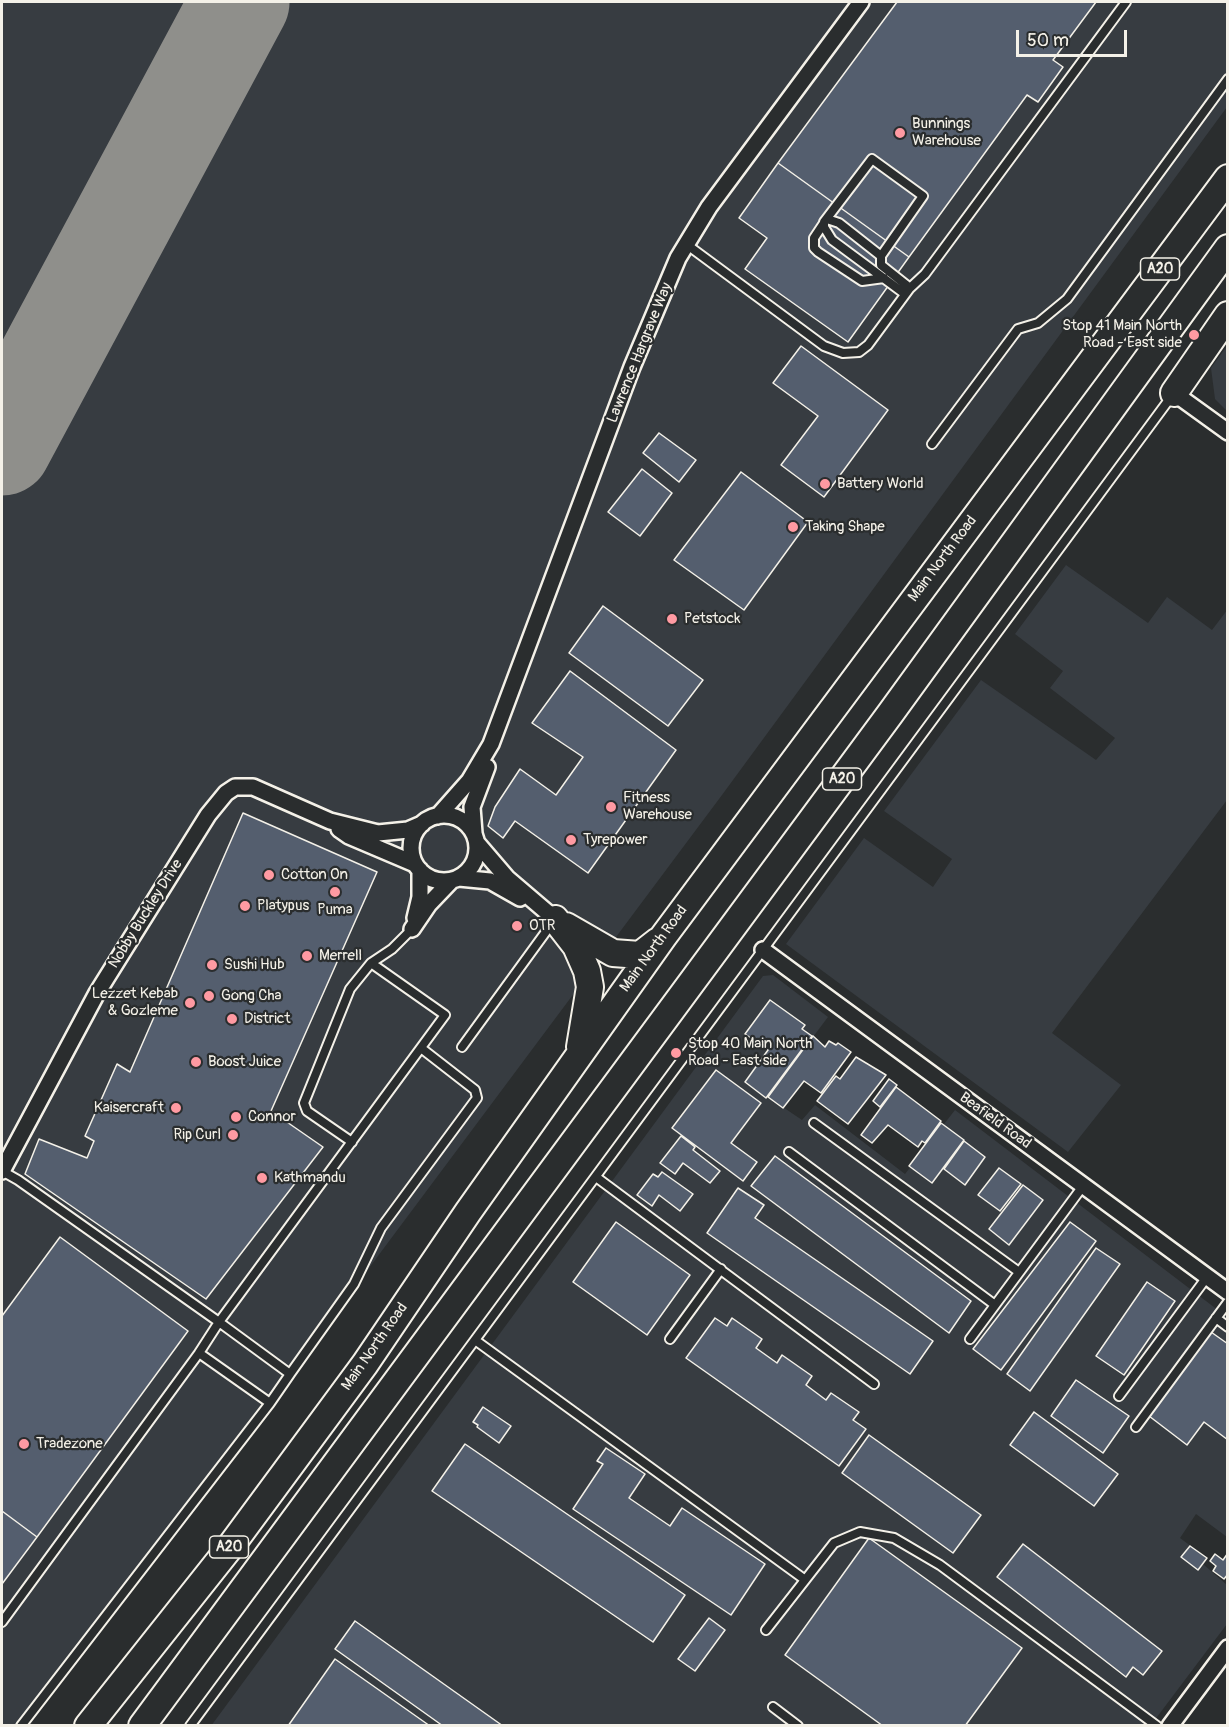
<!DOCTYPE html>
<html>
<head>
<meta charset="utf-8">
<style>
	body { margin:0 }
	#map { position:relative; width:1229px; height:1727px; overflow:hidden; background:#2a2d2e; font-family:Pangolin,sans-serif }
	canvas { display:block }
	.frame { position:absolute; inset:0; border:3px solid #f4f1e8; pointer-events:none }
	.scale { position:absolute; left:1016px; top:30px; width:111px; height:27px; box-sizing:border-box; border:3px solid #f4f1e8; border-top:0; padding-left:8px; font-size:18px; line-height:21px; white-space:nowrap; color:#f4f1e8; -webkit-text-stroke:4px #2a2d2e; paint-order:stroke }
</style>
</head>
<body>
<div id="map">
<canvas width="1229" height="1727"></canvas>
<div class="frame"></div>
<div class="scale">50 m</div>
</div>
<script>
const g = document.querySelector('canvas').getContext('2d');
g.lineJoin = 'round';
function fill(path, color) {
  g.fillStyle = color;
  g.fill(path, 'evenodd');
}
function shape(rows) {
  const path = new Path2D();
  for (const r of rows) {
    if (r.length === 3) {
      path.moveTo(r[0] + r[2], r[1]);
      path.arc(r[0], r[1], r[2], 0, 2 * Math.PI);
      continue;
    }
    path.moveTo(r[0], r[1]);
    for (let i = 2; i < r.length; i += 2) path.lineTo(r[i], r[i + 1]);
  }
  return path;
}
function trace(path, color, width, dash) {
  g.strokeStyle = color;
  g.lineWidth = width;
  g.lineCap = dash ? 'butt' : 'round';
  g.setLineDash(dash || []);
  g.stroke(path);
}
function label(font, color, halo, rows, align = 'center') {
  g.font = font + ' Pangolin,sans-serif';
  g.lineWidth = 4.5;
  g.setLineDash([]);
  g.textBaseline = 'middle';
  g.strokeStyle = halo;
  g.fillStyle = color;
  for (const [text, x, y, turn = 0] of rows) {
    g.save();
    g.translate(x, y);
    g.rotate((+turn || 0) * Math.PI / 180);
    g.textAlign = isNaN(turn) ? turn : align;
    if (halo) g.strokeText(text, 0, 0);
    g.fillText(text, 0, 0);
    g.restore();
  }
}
fill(shape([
	[2,2,1227,2,1227,107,722,795,28,1725,2,1726],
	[1227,346,1228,411,1227,411,1215,399,1211,368],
	[1066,565,1148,623,1167,597,1212,630,1228,609,1227,800,1052,1033,1121,1085,1068,1152,786,944,864,838,933,887,952,859,884,811,981,680,1096,760,1115,738,1050,688,1063,671,1015,634],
	[773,975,828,1017,768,1097,802,1120,815,1105,905,1174,955,1110,1227,1317,1227,1537,1196,1514,1180,1538,1207,1558,1203,1564,1227,1585,1227,1624,1151,1725,211,1726,763,976]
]), '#373c41');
trace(shape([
	[2,446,240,2]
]), '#8f8f8b', 99);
const building = shape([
	[897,2,1096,2,1053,60,1063,67,1038,102,1027,95,909,257,778,163,897,2],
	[778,163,909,257,848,342,745,269,767,238,739,218,778,163],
	[801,346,888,410,824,497,781,465,818,416,773,383,801,346],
	[659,433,696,460,679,482,643,453,659,433],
	[642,469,672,493,640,536,608,512,642,469],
	[741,472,808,522,744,610,674,560,741,472],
	[603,606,703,680,668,726,569,653,603,606],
	[570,671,676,750,588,873,515,821,503,838,488,826,495,807,520,769,556,795,583,757,532,723,570,671],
	[243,813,377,872,271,1111,323,1147,206,1299,25,1174,39,1139,87,1158,94,1141,85,1136,117,1064,130,1072,243,813],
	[770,1000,805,1025,802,1029,812,1036,766,1098,745,1082,768,1050,745,1034,770,1000],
	[813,1036,825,1047,829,1041,836,1045,838,1043,851,1052,821,1093,804,1081,783,1108,768,1097,813,1036],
	[856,1057,886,1075,848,1124,817,1101,836,1076,840,1079,856,1057],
	[716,1070,761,1103,731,1143,757,1162,743,1181,672,1128,716,1070],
	[889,1079,897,1085,880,1107,873,1101,889,1079],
	[896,1087,941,1121,925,1143,922,1141,918,1147,888,1125,872,1143,861,1135,896,1087],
	[941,1123,964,1140,932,1183,909,1166,941,1123],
	[681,1136,695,1147,693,1150,720,1171,710,1183,683,1163,675,1174,660,1163,681,1136],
	[964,1141,985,1157,965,1185,944,1169,964,1141],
	[775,1156,971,1301,949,1333,751,1186,775,1156],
	[999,1168,1021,1184,1000,1211,978,1195,999,1168],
	[662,1172,693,1194,680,1211,659,1195,652,1206,637,1195,653,1174,658,1177,662,1172],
	[1023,1185,1043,1200,1009,1245,989,1229,1023,1185],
	[738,1188,764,1205,755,1218,933,1341,910,1374,707,1233,738,1188],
	[616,1222,690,1275,647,1335,573,1282,616,1222],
	[1070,1222,1096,1241,1001,1370,973,1349,1070,1222],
	[60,1237,188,1331,37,1537,2,1511,2,1316,60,1237],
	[1096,1248,1120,1264,1030,1391,1007,1374,1096,1248],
	[1147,1282,1175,1301,1124,1375,1096,1356,1147,1282],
	[715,1318,727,1326,732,1318,762,1339,756,1348,777,1363,782,1355,812,1376,806,1385,826,1400,831,1393,859,1412,853,1420,866,1429,839,1466,686,1358,715,1318],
	[1211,1332,1228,1344,1228,1440,1204,1422,1187,1445,1149,1416,1211,1332],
	[1076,1380,1129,1416,1103,1453,1051,1416,1076,1380],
	[483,1407,511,1426,499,1443,477,1427,478,1425,473,1422,483,1407],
	[1034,1412,1118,1474,1094,1506,1010,1445,1034,1412],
	[869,1435,981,1515,953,1553,842,1473,869,1435],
	[465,1444,685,1595,653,1642,432,1491,465,1444],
	[606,1448,645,1474,629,1498,670,1526,682,1508,765,1564,731,1615,573,1509,603,1464,597,1461,606,1448],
	[2,1511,37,1537,2,1584,2,1511],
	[869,1538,1022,1648,965,1726,883,1726,785,1655,869,1538],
	[1023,1544,1162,1651,1143,1675,1133,1667,1126,1677,997,1577,1023,1544],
	[1190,1546,1207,1558,1198,1570,1181,1557,1190,1546],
	[1228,1553,1228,1574,1224,1579,1213,1571,1216,1566,1210,1561,1215,1554,1223,1560,1228,1553],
	[709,1618,725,1630,695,1671,678,1659,709,1618],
	[355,1621,503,1726,443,1726,335,1649,355,1621],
	[335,1659,430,1726,288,1726,335,1659]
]);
fill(building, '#545e6e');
trace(building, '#f4f1e8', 1.5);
const service = shape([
	[827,219,839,223,881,256],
	[824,223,814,238,814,248,818,252,862,281,884,278],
	[686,244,824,346,843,353,859,352,868,345,910,288,925,274,1126,2],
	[905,294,832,240,824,227,824,222,872,159,923,196,881,256,881,265,910,288],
	[932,444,1018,329,1038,323,1067,299,1228,79],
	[462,1047,553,922],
	[814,1123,1019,1272],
	[352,1142,307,1111,304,1103,350,989,371,963],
	[789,1152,995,1305],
	[2,1171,18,1180,219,1322,445,1015,371,963,392,949,412,929],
	[596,1177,874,1384],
	[1216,1318,1228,1327],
	[670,1339,721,1269],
	[970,1339,1083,1186],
	[475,1340,804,1579],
	[199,1353,219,1322,290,1374,270,1403],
	[290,1374,354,1284,381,1228,477,1098,475,1090,421,1048],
	[1119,1396,1207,1277],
	[1136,1427,1228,1302],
	[2,1622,199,1353,270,1403,21,1726],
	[766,1630,834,1543,860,1532,894,1538,940,1565,1157,1726],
	[773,1707,798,1726],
	[190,1726,1171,397]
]);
const minor = shape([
	[1174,393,1228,432],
	[444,848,33],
	[438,816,469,781,491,744,632,367,678,258,709,207,861,2],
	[339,829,349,836,415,864],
	[474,833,472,807,487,767],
	[477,843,507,878,555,919],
	[459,878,490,881,520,898],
	[415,918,420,897,420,870],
	[412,929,429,904,451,881],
	[763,950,1228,1292],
	[2,1171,97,993,208,815,226,793,235,787,253,787,330,821,378,833,408,830,422,824],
	[1170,1726,1228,1648]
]);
const trunk = shape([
	[1174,393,1228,315],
	[555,919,576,946,587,971,590,987,580,1047],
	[566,926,613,953,640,955,658,941],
	[88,1726,227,1551,365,1364,468,1212,663,937,1228,178],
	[142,1726,890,714,1228,248]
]);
trace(service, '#f4f1e8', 12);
trace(minor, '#f4f1e8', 20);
trace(trunk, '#f4f1e8', 30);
trace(service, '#2a2d2e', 8);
trace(minor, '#2a2d2e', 15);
trace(trunk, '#2a2d2e', 26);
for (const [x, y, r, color] of [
	[900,133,6,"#ff9aa2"],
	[1194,335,6,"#ff9aa2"],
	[825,484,6,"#ff9aa2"],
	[793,527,6,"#ff9aa2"],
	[672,619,6,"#ff9aa2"],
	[611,807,6,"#ff9aa2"],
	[571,840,6,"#ff9aa2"],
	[269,875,6,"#ff9aa2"],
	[335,892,6,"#ff9aa2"],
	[245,906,6,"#ff9aa2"],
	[517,926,6,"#ff9aa2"],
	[307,956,6,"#ff9aa2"],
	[212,965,6,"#ff9aa2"],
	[209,996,6,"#ff9aa2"],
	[190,1003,6,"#ff9aa2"],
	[232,1019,6,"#ff9aa2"],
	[676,1053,6,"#ff9aa2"],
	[196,1062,6,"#ff9aa2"],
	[176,1108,6,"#ff9aa2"],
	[236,1117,6,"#ff9aa2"],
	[233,1135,6,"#ff9aa2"],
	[262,1178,6,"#ff9aa2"],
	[24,1444,6,"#ff9aa2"]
]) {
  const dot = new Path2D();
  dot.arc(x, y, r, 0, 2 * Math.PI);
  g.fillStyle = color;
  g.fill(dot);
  trace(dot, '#2a2d2e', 2);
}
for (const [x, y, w] of [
	[1160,269,39],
	[842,779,39],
	[229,1547,39]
]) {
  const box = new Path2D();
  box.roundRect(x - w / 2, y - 11, w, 22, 4.5);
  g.fillStyle = '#2a2d2e';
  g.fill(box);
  trace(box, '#f4f1e8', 1.5);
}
label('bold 14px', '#f4f1e8', null, [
	["A20",1160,269],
	["A20",842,779],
	["A20",229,1547]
]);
label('15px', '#f4f1e8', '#2a2d2e', [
	["Bunnings",912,124],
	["Warehouse",912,141],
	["Stop 41 Main North",1182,326,"right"],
	["Road - East side",1182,343,"right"],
	["Battery World",837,484],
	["Taking Shape",805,527],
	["Petstock",684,619],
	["Fitness",623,798],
	["Warehouse",623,815],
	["Tyrepower",583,840],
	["Cotton On",281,875],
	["Platypus",257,906],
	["Puma",335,910,"center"],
	["OTR",529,926],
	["Merrell",319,956],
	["Sushi Hub",224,965],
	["Lezzet Kebab",178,994,"right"],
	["& Gozleme",178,1011,"right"],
	["Gong Cha",221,996],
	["District",244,1019],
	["Stop 40 Main North",688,1044],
	["Road - East side",688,1061],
	["Boost Juice",208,1062],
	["Kaisercraft",164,1108,"right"],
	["Connor",248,1117],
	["Rip Curl",221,1135,"right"],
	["Kathmandu",274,1178],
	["Tradezone",36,1444]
], 'left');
label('15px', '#f4f1e8', '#2a2d2e', [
	["Lawrence Hargrave Way",640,353,-68],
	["Main North Road",943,559,-53],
	["Nobby Buckley Drive",146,914,-58],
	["Main North Road",654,949,-54],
	["Beafield Road",995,1121,36],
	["Main North Road",375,1347,-55]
]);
</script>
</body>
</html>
